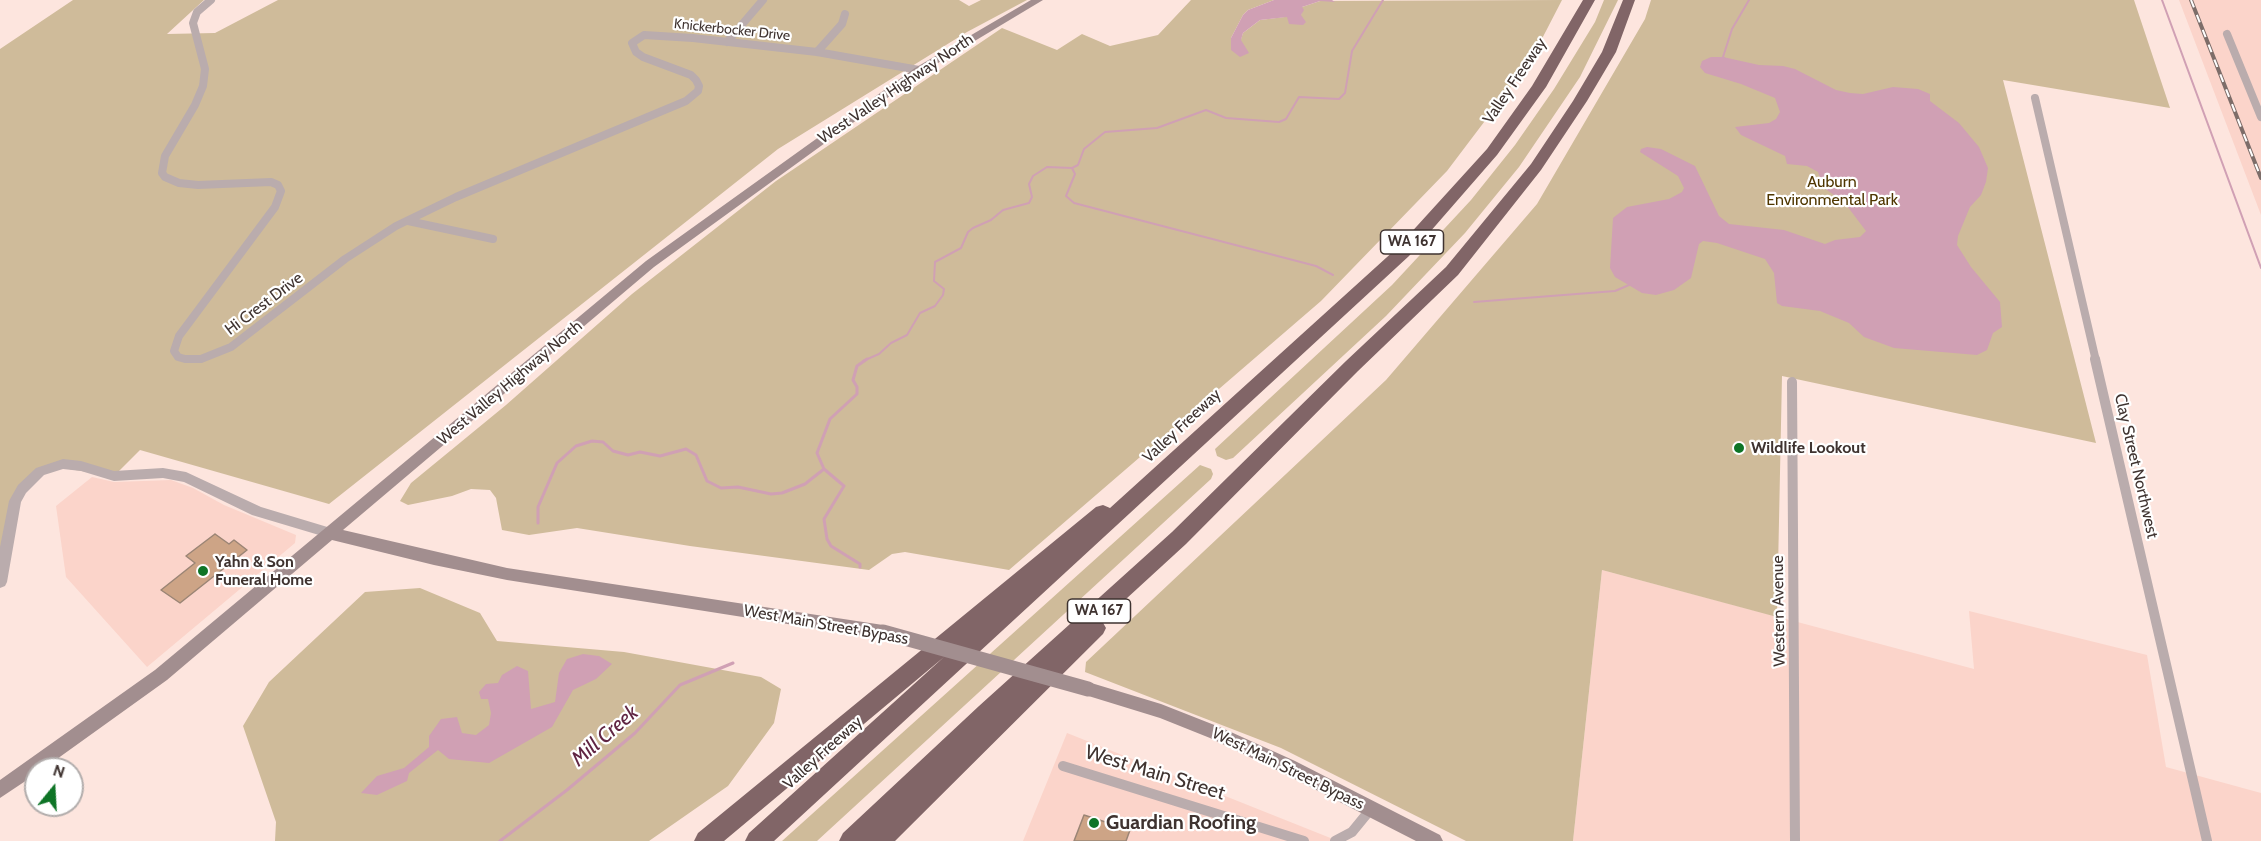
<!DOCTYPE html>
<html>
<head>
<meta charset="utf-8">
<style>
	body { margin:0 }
	#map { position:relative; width:2261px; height:841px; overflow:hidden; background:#fde5de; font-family:Cabin,sans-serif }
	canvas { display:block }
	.north { position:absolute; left:24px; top:757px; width:60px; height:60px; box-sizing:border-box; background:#fff; border:2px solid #b2adac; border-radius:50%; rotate:18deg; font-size:16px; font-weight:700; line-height:24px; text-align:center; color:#3f3330 }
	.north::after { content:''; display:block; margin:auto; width:21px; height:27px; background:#0e7426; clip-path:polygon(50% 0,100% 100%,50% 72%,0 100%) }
</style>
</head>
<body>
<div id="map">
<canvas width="2261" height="841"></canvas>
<div class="north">N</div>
</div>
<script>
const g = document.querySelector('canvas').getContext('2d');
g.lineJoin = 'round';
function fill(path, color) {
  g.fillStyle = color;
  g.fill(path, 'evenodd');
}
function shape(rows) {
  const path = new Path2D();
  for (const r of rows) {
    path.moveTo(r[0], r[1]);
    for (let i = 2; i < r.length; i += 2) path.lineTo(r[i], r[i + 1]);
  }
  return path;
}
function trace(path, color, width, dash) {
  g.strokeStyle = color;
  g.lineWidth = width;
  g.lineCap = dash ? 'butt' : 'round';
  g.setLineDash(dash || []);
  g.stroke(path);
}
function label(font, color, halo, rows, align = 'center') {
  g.font = font + ' Cabin,sans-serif';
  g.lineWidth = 4.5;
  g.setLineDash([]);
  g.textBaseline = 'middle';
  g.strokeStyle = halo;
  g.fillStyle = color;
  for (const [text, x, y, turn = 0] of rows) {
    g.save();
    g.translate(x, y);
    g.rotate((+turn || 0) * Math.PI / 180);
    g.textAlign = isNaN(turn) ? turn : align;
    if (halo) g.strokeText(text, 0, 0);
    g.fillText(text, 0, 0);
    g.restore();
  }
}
fill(shape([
	[2179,0,2261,0,2261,215],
	[92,477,114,482,171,480,193,488,224,505,296,535,295,543,147,667,66,577,56,506],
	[1602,570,1974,669,1969,611,2147,655,2166,767,2261,793,2261,841,1573,841],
	[1067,733,1338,841,1023,841]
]), '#fbd4ca');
fill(shape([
	[73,0,204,0,167,34,215,33,278,0,959,0,969,6,981,0,1027,0,967,32,778,149,329,504,140,450,114,476,49,466,22,489,0,582,0,49],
	[1191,0,1274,0,1248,10,1243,15,1231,38,1241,39,1243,33,1260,20,1301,15,1302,7,1320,1,1562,0,1531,60,1447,171,1321,301,1009,570,905,552,892,554,869,570,690,546,577,528,529,535,502,530,496,498,490,490,471,489,452,496,408,505,400,501,411,483,506,405,632,294,776,181,1002,28,1057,50,1082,34,1110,46,1158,35],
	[1604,0,1618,0,1580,77,1519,167,1465,233,1386,316,1233,458,1226,460,1217,456,1215,449,1392,285,1471,200,1515,145,1554,89,1595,22],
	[1651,0,2134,0,2170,108,2003,80,2096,443,1782,376,1777,617,1602,570,1573,841,1466,841,1281,748,1085,672,1086,662,1386,380,1537,204,1645,19],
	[1200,465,1211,469,1213,474,1211,479,817,841,782,841],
	[420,588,480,613,497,641,624,652,761,677,781,689,774,723,728,786,649,841,275,841,276,822,243,726,269,682,365,592]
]), '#cfbb9a');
fill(shape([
	[1274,0,1332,0,1335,2,1320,1,1302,7,1304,10,1301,15,1306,22,1303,25,1289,24,1287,17,1260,20,1243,33,1241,40,1249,53,1240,57,1231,50,1231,38,1243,15,1248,10],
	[1711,57,1723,57,1759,65,1783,66,1795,69,1836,90,1850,93,1863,94,1893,87,1918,89,1930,94,1930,101,1959,123,1979,147,1988,168,1986,182,1981,195,1970,207,1958,236,1957,245,1971,267,2000,302,2002,327,1993,333,1987,350,1977,355,1894,348,1864,337,1849,323,1820,311,1782,306,1777,303,1774,273,1765,259,1717,243,1703,241,1699,244,1691,278,1674,290,1656,295,1642,293,1615,277,1610,268,1613,218,1627,207,1669,199,1682,192,1684,188,1678,176,1640,152,1641,149,1647,147,1661,149,1695,166,1719,216,1729,224,1784,230,1825,244,1835,240,1860,237,1866,231,1844,202,1824,188,1818,172,1807,166,1787,164,1785,156,1741,135,1735,127,1769,123,1776,119,1780,112,1775,98,1741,84,1705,73,1700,67,1702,61],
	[583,654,599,656,612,664,596,679,573,690,552,727,489,763,449,759,438,750,409,773,407,781,377,795,361,793,377,776,404,768,429,747,429,736,441,719,457,717,462,733,476,735,489,725,491,713,488,699,481,699,479,692,486,684,498,683,502,675,517,666,528,671,531,709,555,702,559,673,567,659]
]), '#d0a0b4');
trace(shape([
	[2162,0,2261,268],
	[1725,59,1723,57,1732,29,1749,0],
	[1072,168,1075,174,1066,196,1074,203,1316,266,1333,275],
	[1474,302,1615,291,1629,285],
	[863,361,879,354,891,343,907,335,920,313,935,306,943,295,944,289,934,281,935,262,961,248,968,232,973,228,991,220,1003,210,1029,203,1032,197,1029,184,1033,176,1047,167,1072,168,1078,165,1084,149,1105,132,1157,128,1206,110,1226,118,1279,122,1286,119,1299,97,1339,99,1345,93,1352,51,1383,0]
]), '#d0a0b4', 2);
trace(shape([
	[538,523,538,507,557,463,576,446,592,441,603,442,613,451,628,455,640,452,660,456,686,449,696,455,707,481,721,488,738,487,771,494,782,493,805,484,824,469],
	[860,567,860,564,831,546,827,539,824,519,844,486,824,469,817,453,830,419,857,394,857,387,853,380,857,366,867,359],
	[500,841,567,790,635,733,680,685,733,663]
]), '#d0a0b4', 3);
const building = shape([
	[215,534,229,544,234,540,247,550,180,603,161,590,195,563,186,556,215,534],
	[1084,815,1130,830,1126,841,1074,841,1084,815]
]);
fill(building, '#cda486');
trace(building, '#9b8575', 1.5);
trace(shape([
	[211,0,197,12,193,23,205,69,203,86,195,105,165,156,162,173,165,177,179,183,198,185,271,182,278,185,281,191,275,207,179,336,174,351,178,357,185,359,201,359,231,347,345,259,396,226,456,197,686,101,698,91,699,86,696,80,691,75,643,57,636,52,632,43,644,35,693,38,817,52,919,70],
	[2227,34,2261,117],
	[727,42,763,0],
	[817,52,842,24,845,14],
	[2035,98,2096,361],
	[408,221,493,239]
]), '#baacad', 8);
trace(shape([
	[2095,359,2207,841],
	[1792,382,1795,841],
	[1063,766,1304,841],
	[1335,841,1352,832,1370,810]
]), '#baacad', 10);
fill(shape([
	[63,459,81,461,114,471,163,468,186,472,261,507,334,529,335,533,334,537,329,538,252,515,184,482,163,478,114,481,81,471,63,469,44,475,26,493,21,502,7,582,5,586,0,588,0,547,9,501,18,485,36,468,63,459]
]), '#baacad');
fill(shape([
	[1031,0,1043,0,923,72,654,267,343,530,507,568,883,625,888,627,891,632,888,637,883,639,507,580,434,565,332,540,167,680,43,769,36,769,36,774,0,798,0,780,155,670,646,261,915,68,1031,0],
	[1088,682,1161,704,1222,728,1295,761,1440,835,1443,841,1416,841,1283,773,1210,738,1160,718,1082,694,1080,689,1082,684,1088,682]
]), '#a28e8f');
fill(shape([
	[1583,0,1595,0,1546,87,1497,155,1409,256,774,841,745,841,749,833,944,657,724,841,694,841,698,833,1096,507,1103,505,1110,508,1397,248,1487,149,1532,86,1583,0],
	[1623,0,1635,0,1616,52,1587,101,1541,170,1458,275,1358,371,1186,544,1102,621,1106,628,1103,634,895,841,839,841,843,833,979,706,1172,532,1346,361,1446,267,1531,164,1573,101,1602,52,1623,0]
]), '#816567');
const rail = shape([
	[2191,0,2261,178]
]);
trace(rail, '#7d6d69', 4);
trace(rail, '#fff', 2, [8]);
trace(shape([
	[883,632,1088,689]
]), '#a28e8f', 15);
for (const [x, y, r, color] of [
	[1739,448,6,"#0e7426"],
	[203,571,6,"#0e7426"],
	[1094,823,6,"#0e7426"]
]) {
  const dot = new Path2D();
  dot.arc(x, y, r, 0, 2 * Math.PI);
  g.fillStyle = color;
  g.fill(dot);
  trace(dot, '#fff', 2);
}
label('14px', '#3f3330', '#fff', [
	["Knickerbocker Drive",732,30,6]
]);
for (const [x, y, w] of [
	[1412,242,63],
	[1099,611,63]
]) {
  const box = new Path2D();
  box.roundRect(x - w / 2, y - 12, w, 24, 4.5);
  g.fillStyle = '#fff';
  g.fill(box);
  trace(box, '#3f3330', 1.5);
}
label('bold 15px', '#3f3330', null, [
	["WA 167",1412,242],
	["WA 167",1099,611]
]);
label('16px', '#3f3330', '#fff', [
	["Valley Freeway",1515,81,-56],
	["West Valley Highway North",896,89,-34],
	["Hi Crest Drive",264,304,-37],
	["West Valley Highway North",510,383,-40],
	["Valley Freeway",1182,426,-43],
	["Clay Street Northwest",2136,466,77],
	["Western Avenue",1779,611,-91],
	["West Main Street Bypass",826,625,10],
	["Valley Freeway",823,753,-42],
	["West Main Street Bypass",1288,769,26]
]);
label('16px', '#4f3600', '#fff', [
	["Auburn",1832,182],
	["Environmental Park",1832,200]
]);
label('bold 16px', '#3f3330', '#fff', [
	["Wildlife Lookout",1751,448],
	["Yahn & Son",215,562],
	["Funeral Home",215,580]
], 'left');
label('20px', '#3f3330', '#fff', [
	["West Main Street",1155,773,17]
]);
label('bold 20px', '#3f3330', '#fff', [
	["Guardian Roofing",1106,823]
], 'left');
label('italic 21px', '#602543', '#fff', [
	["Mill Creek",605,736,-41]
]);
</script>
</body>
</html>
